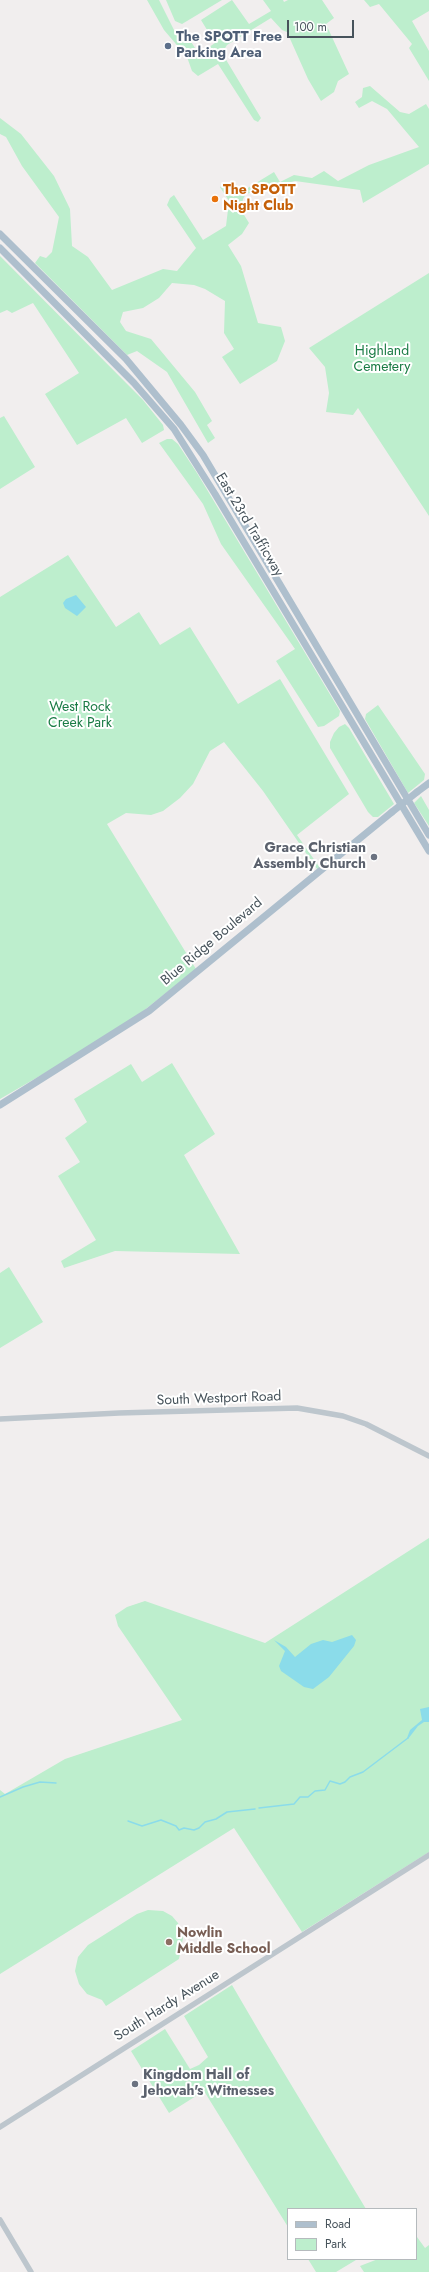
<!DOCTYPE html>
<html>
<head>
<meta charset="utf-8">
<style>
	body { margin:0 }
	#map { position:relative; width:429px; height:2272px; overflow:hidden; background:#f1eeee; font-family:Jost,sans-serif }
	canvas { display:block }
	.legend { position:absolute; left:287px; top:2208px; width:130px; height:52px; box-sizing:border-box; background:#fff; border:1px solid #b5babd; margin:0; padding:5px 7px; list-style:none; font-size:12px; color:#47535b }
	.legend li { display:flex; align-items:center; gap:8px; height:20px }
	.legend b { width:20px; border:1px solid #b5babd }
	.scale { position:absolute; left:287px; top:20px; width:67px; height:18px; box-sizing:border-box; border:2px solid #47535b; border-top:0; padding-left:5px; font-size:12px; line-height:14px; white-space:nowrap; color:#47535b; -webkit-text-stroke:3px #fff; paint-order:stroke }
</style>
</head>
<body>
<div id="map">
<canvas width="429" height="2272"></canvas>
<ul class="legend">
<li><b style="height:5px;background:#aebfcd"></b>Road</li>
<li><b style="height:11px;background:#bdeecd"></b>Park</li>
</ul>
<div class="scale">100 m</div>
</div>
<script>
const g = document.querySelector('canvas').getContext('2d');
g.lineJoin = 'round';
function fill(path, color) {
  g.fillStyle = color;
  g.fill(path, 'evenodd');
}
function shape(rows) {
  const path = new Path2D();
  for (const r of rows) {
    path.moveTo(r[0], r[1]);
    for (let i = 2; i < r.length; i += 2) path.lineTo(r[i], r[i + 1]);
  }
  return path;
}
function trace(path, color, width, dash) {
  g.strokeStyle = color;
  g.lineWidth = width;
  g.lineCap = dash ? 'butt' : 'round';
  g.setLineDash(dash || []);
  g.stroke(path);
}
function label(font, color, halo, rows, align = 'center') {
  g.font = font + ' Jost,sans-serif';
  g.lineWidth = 4;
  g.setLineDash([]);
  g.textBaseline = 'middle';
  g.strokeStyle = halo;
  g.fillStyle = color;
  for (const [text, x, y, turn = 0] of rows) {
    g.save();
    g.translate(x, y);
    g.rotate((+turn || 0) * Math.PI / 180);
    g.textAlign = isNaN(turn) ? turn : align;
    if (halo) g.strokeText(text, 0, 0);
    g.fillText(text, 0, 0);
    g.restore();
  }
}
fill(shape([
	[147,0,159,0,175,32,184,31,199,54,215,43,201,20,232,0,249,24,271,11,263,0,283,0,284,2,288,0,322,0,334,18,326,24,349,74,338,81,334,92,321,101,308,79,287,32,282,30,271,18,227,45,222,53,261,118,258,122,254,120,218,64,198,76,192,71,187,57,164,30],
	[166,0,222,0,182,24,175,21],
	[364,0,429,0,429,11,412,21,429,51,429,81,409,48,412,44,379,4,370,7],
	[370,86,400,112,409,114,426,104,429,109,429,164,363,203,360,190,295,181,246,194,243,199,241,210,249,223,242,234,228,245,241,266,258,323,281,327,285,341,277,361,240,384,222,357,234,349,224,333,225,301,205,289,194,285,172,283,159,298,143,308,123,312,120,322,126,331,151,339,195,392,212,421,207,425,215,438,208,443,167,372,137,351,127,355,35,263,40,256,46,258,52,252,59,217,22,166,6,137,0,134,0,118,21,134,54,176,70,209,72,246,88,257,112,290,163,269,177,271,196,248,167,205,170,198,174,195,203,240,226,226,229,201,220,187,225,184,233,197,274,172,280,182,294,175,312,178,324,171,338,181,369,165,419,147,387,109,372,101,359,108,355,102,362,97,363,88],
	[0,256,143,400,163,425,164,430,142,443,126,418,77,445,45,394,79,373,33,303,12,313,7,310,0,313],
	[429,273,429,516,358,408,353,415,326,412,329,393,325,367,309,348],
	[4,416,35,467,0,489,0,418],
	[167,439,172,439,178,444,197,473,340,711,339,716,324,726,318,727,276,661,295,649,221,544,203,504,159,443],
	[68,555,116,627,139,612,160,645,190,627,238,704,280,679,349,794,297,835,320,868,317,869,263,791,224,742,210,751,193,784,180,798,163,811,151,815,126,813,107,824,196,969,137,1016,138,1019,0,1099,0,597],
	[378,705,425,774,424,780,408,793,365,719,366,714],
	[345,724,349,728,394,804,378,817,373,817,368,812,330,748,330,742,334,733,339,727],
	[421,796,429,810,429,826,414,803],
	[172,1063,215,1134,184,1155,240,1254,115,1251,64,1268,61,1261,96,1240,58,1176,80,1162,65,1138,87,1122,74,1099,131,1064,142,1082],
	[9,1267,43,1322,0,1348,0,1273],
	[429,1538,429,1852,302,1932,234,1828,0,1974,0,1790,5,1794,65,1759,182,1720,118,1626,115,1615,127,1607,145,1601,265,1643],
	[148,1910,163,1911,172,1916,178,1923,183,1938,179,1959,106,2006,102,2000,87,1994,79,1984,75,1971,78,1957,88,1945,137,1914],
	[232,1985,263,2038,366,2209,288,2209,288,2227,204,2091,169,2113,131,2051,165,2029,190,2069,199,2065,208,2057,184,2016],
	[417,2237,425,2248,429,2245,429,2272,364,2272,360,2266,378,2259,416,2259],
	[308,2259,355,2259,356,2260,336,2272,316,2272]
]), '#bdeecd');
fill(shape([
	[76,595,86,607,77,616,65,608,63,603,66,599],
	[352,1635,356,1640,354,1646,329,1677,313,1689,304,1687,281,1671,279,1666,285,1651,274,1640,286,1647,295,1657,311,1644,323,1640,332,1642],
	[429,1707,429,1722,424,1722,418,1726,408,1739,407,1738,410,1730,422,1720,420,1709]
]), '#8bdcea');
trace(shape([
	[0,1797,23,1787,40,1782,56,1783],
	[259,1808,294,1804,300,1797,308,1797,315,1791,325,1790,330,1781,340,1784,345,1782,350,1777,363,1772,408,1738],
	[128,1821,142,1826,161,1820,176,1826,179,1830,184,1828,194,1830,199,1828,205,1822,216,1819,227,1812,255,1809]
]), '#8bdcea', 1.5);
trace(shape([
	[0,1419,119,1413,297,1408,343,1416,366,1424,429,1456],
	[0,2127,429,1855],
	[0,2220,31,2272]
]), '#bdc6cd', 5.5);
trace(shape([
	[0,234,126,359,181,425,203,455,429,835],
	[0,248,134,383,174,429,215,494,429,851],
	[417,792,429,783],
	[0,1105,149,1011,392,812]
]), '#aebfcd', 7);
trace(shape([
	[392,812,417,792]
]), '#aebfcd', 7);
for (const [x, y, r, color] of [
	[168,46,4,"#5c6f8a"],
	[215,199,4,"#e8710a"],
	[374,857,4,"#6b7280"],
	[169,1942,4,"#8d6e63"],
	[135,2084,4,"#6b7280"]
]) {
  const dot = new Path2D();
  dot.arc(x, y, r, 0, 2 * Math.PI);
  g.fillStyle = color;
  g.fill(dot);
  trace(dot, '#fff', 1.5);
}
label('bold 14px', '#4e5e75', '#fff', [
	["The SPOTT Free",176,38],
	["Parking Area",176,54]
], 'left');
label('bold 14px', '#c56008', '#fff', [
	["The SPOTT",223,191],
	["Night Club",223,207]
], 'left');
label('14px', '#197b44', '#fff', [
	["Highland",382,352],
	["Cemetery",382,368],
	["West Rock",80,708],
	["Creek Park",80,724]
]);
label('14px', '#47535b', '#fff', [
	["East 23rd Trafficway",249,525,59],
	["Blue Ridge Boulevard",212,942,-40],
	["South Westport Road",219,1399,-2],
	["South Hardy Avenue",167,2006,-32]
]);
label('bold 14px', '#5b616d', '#fff', [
	["Grace Christian",366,849],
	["Assembly Church",366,865],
	["Kingdom Hall of",143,2076,"left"],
	["Jehovah's Witnesses",143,2092,"left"]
], 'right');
label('bold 14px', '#785e54', '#fff', [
	["Nowlin",177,1934],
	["Middle School",177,1950]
], 'left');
</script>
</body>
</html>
